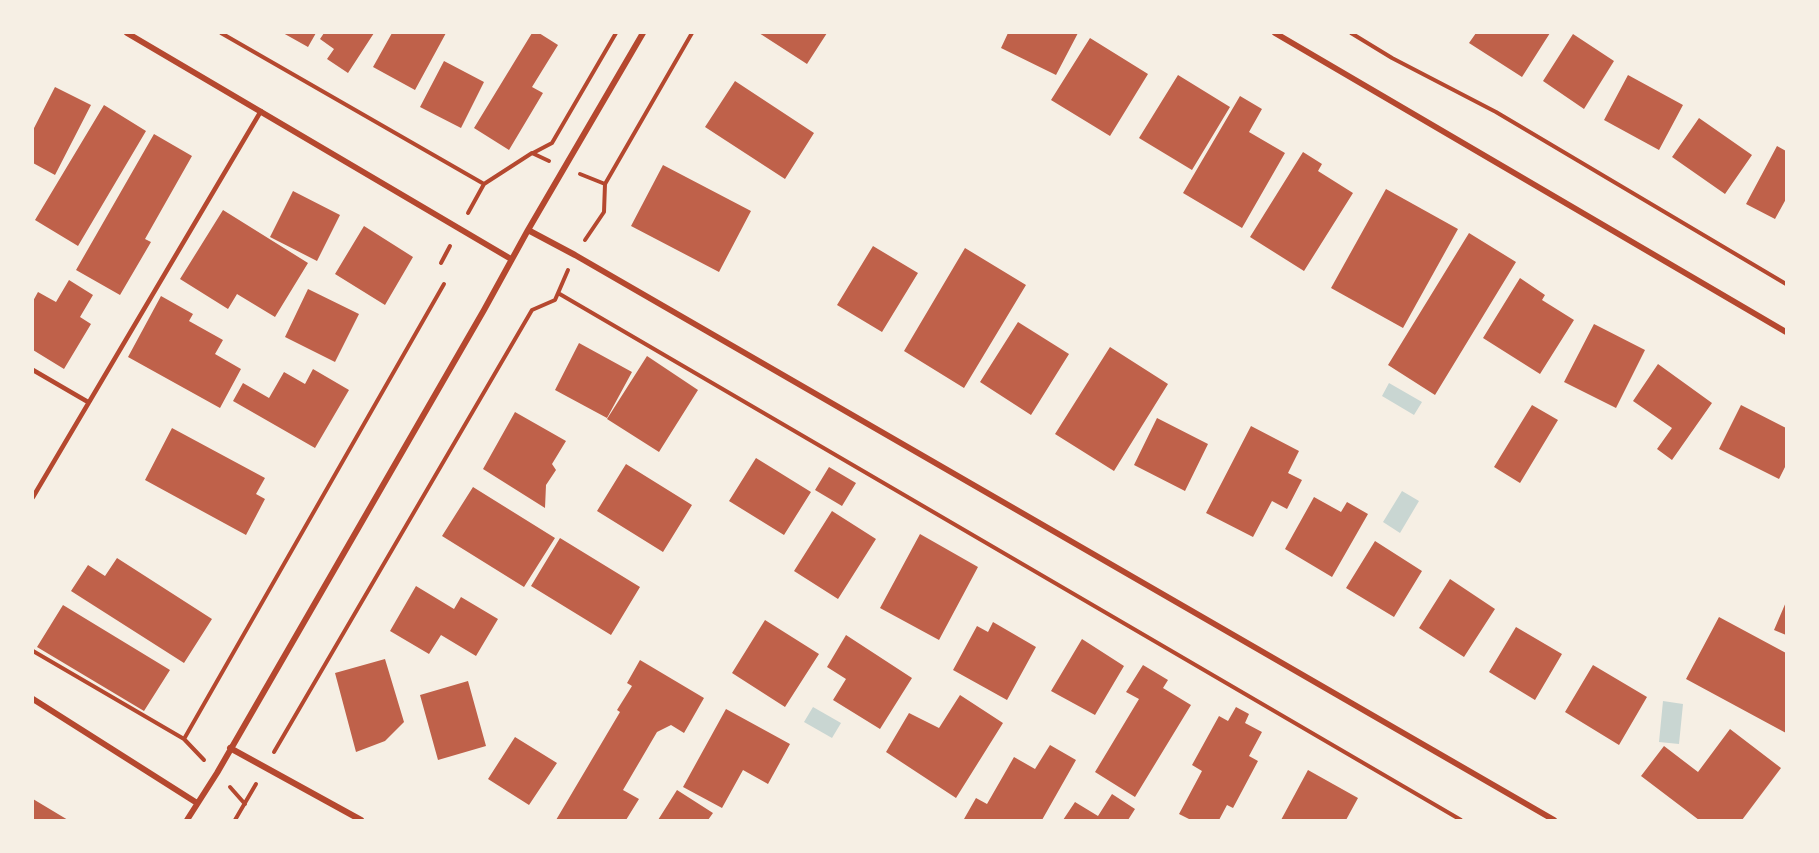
<!DOCTYPE html>
<html>
<head>
<meta charset="utf-8">
<style>
	body { margin:0 }
	#map { position:relative; width:1819px; height:853px; overflow:hidden; background:#f6efe4; font-family:"Noto Serif",serif }
	canvas { display:block }
	.frame { position:absolute; inset:0; border:34px solid #f6efe4; pointer-events:none }
</style>
</head>
<body>
<div id="map">
<canvas width="1819" height="853"></canvas>
<div class="frame"></div>
</div>
<script>
const g = document.querySelector('canvas').getContext('2d');
g.lineJoin = 'round';
function fill(path, color) {
  g.fillStyle = color;
  g.fill(path, 'evenodd');
}
function shape(rows) {
  const path = new Path2D();
  for (const r of rows) {
    path.moveTo(r[0], r[1]);
    for (let i = 2; i < r.length; i += 2) path.lineTo(r[i], r[i + 1]);
  }
  return path;
}
function trace(path, color, width, dash) {
  g.strokeStyle = color;
  g.lineWidth = width;
  g.lineCap = dash ? 'butt' : 'round';
  g.setLineDash(dash || []);
  g.stroke(path);
}
fill(shape([
	[1389,383,1422,402,1414,415,1382,396],
	[1402,491,1419,501,1400,533,1383,522],
	[1663,701,1683,704,1679,744,1659,742],
	[813,707,841,723,832,738,804,722]
]), '#c9d6d2');
fill(shape([
	[283,33,316,33,308,47],
	[324,33,374,33,348,73,327,59,334,49,320,39],
	[392,33,446,33,415,90,373,67],
	[532,33,539,33,558,45,532,87,543,93,509,150,474,128],
	[759,33,827,33,807,64],
	[1008,33,1078,33,1056,75,1001,48],
	[1476,33,1550,33,1522,77,1469,43],
	[1573,34,1614,61,1584,109,1543,81],
	[1090,38,1148,74,1110,136,1051,100],
	[444,61,484,82,461,128,420,107],
	[1178,75,1230,107,1192,170,1139,138],
	[1628,75,1683,105,1659,150,1604,120],
	[735,81,814,133,785,179,705,127],
	[55,87,91,105,55,175,33,163,33,130],
	[1240,96,1262,109,1249,132,1285,153,1242,228,1183,193],
	[104,105,146,131,78,246,35,220],
	[1699,118,1752,155,1725,194,1672,157],
	[154,134,192,156,145,239,151,242,120,295,76,270],
	[1777,146,1786,151,1786,199,1775,219,1746,204],
	[1303,152,1322,164,1318,171,1353,193,1304,271,1250,237],
	[663,165,751,211,719,272,631,226],
	[1386,189,1458,229,1403,328,1331,288],
	[293,191,340,215,317,261,270,237],
	[223,210,308,263,275,317,237,294,228,309,180,279],
	[364,226,413,257,385,305,335,274],
	[1469,233,1516,262,1435,395,1388,365],
	[873,246,918,273,882,332,837,305],
	[965,248,1026,285,964,388,904,351],
	[1520,278,1545,295,1542,300,1574,320,1540,374,1483,338],
	[69,280,93,295,80,317,91,324,64,369,33,350,33,301,38,292,56,302],
	[308,289,359,314,335,362,285,337],
	[161,296,193,314,189,321,223,340,215,354,241,369,220,408,128,357],
	[1018,322,1069,354,1031,415,980,382],
	[1594,324,1645,350,1616,408,1564,382],
	[579,343,632,372,607,418,555,390],
	[1110,347,1168,384,1114,471,1055,434],
	[647,356,698,390,659,452,607,419],
	[1658,364,1712,403,1672,460,1657,449,1672,428,1633,401],
	[313,369,349,390,315,448,233,401,243,383,269,398,284,372,305,384],
	[1532,405,1558,420,1520,483,1494,467],
	[1741,405,1786,428,1786,465,1779,479,1719,449],
	[515,412,566,441,552,464,556,470,546,485,545,508,483,469],
	[1157,418,1208,444,1185,491,1134,465],
	[1251,426,1299,451,1288,473,1302,480,1287,509,1272,501,1253,537,1206,513],
	[172,428,265,478,256,494,265,499,246,535,145,480],
	[756,458,811,492,784,535,729,501],
	[626,464,692,505,663,552,597,511],
	[829,467,856,483,842,506,815,490],
	[473,487,555,538,524,587,442,536],
	[1314,497,1341,512,1347,502,1368,514,1332,577,1285,549],
	[832,511,876,539,838,599,794,571],
	[920,534,978,567,939,640,880,608],
	[560,538,640,587,611,635,531,586],
	[1375,541,1422,571,1394,617,1346,588],
	[117,558,212,619,184,663,71,591,88,565,105,576],
	[1450,579,1495,609,1464,657,1419,628],
	[416,586,454,609,461,597,498,619,476,656,441,635,429,654,390,631],
	[1786,602,1786,635,1774,630],
	[63,605,170,670,144,711,37,647],
	[1719,617,1786,653,1786,733,1686,679],
	[765,620,819,654,785,707,732,673],
	[993,622,1036,647,1007,700,953,670,977,626,988,632],
	[1516,627,1562,654,1535,700,1489,672],
	[846,635,912,678,880,729,833,700,846,679,827,667],
	[1082,639,1124,666,1095,715,1051,691],
	[385,659,404,722,385,741,356,752,335,673],
	[640,660,704,698,684,733,671,725,657,732,623,790,639,799,626,820,556,820,620,712,617,710,632,686,627,683],
	[1143,665,1168,680,1163,688,1191,705,1135,797,1095,772,1139,699,1126,692],
	[1593,665,1647,697,1619,745,1565,712],
	[468,681,486,746,438,760,420,695],
	[960,695,1003,723,956,798,886,752,909,713,939,728],
	[1236,707,1249,714,1245,723,1262,732,1249,756,1258,761,1233,808,1227,805,1219,820,1191,820,1179,814,1202,771,1192,765,1219,716,1228,721],
	[726,709,790,744,768,784,743,770,722,808,683,787],
	[1730,729,1781,768,1742,820,1699,820,1641,776,1664,746,1698,772],
	[515,737,557,763,529,805,488,779],
	[1050,745,1076,760,1042,820,964,819,976,798,987,804,1014,757,1035,769],
	[1308,770,1358,798,1346,820,1281,820],
	[677,790,713,813,708,820,658,820],
	[1112,794,1135,809,1128,820,1063,820,1075,802,1098,816],
	[33,799,68,820,33,820]
]), '#bf614a');
trace(shape([
	[221,33,484,184,532,153,549,161],
	[1351,33,1392,58,1496,112,1786,284],
	[533,153,552,143,616,33],
	[580,174,605,184],
	[468,213,484,184],
	[585,240,604,212,605,184,692,33],
	[441,263,450,246],
	[558,293,1461,820],
	[33,651,184,739,444,284],
	[184,739,204,760],
	[274,752,532,310,555,300,568,270],
	[230,787,245,804],
	[235,820,256,784]
]), '#b5482f', 4);
trace(shape([
	[33,370,88,402],
	[33,497,261,111]
]), '#b5482f', 4.5);
trace(shape([
	[127,33,511,259],
	[1275,33,1786,332],
	[528,230,575,255,1554,820],
	[33,699,197,803],
	[230,748,361,820],
	[187,820,217,773,484,310,528,230,643,33]
]), '#b5482f', 6);
</script>
</body>
</html>
